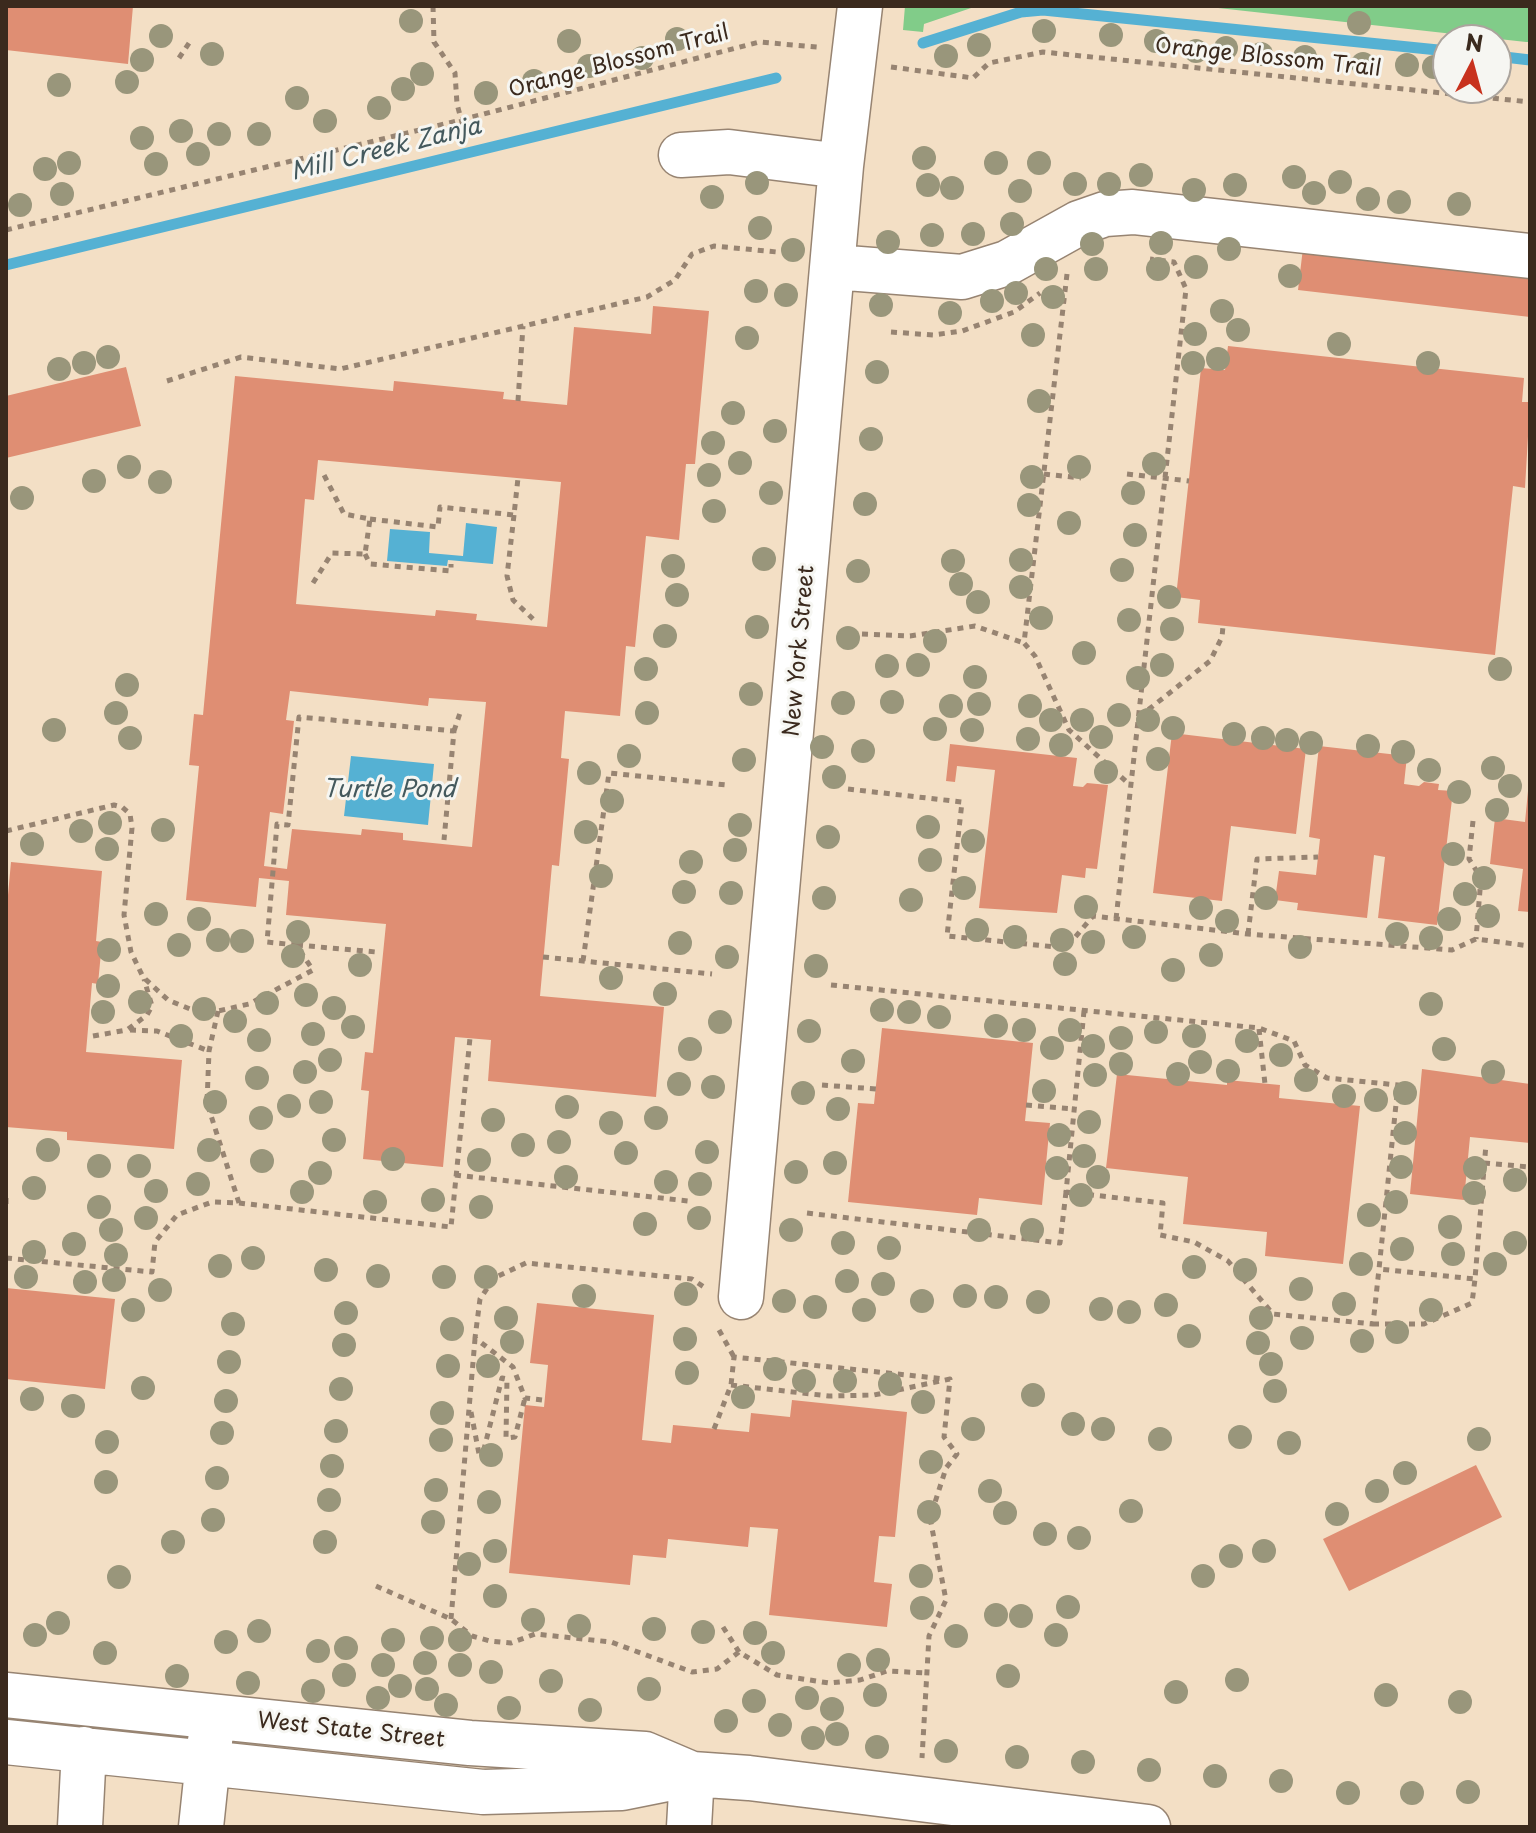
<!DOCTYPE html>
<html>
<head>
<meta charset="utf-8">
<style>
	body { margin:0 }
	#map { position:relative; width:1536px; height:1833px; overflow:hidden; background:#f3dfc5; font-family:"Playpen Sans",sans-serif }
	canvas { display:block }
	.frame { position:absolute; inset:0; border:8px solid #3b2a1e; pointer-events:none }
	.north { position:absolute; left:1432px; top:24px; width:80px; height:80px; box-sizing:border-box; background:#f6f6f2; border:2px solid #aba49d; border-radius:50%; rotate:6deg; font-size:22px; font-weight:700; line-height:32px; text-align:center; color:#3b2a1e }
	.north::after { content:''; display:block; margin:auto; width:28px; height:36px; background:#c8321e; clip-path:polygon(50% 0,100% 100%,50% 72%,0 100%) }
</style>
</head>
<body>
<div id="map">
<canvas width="1536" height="1833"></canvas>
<div class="frame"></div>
<div class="north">N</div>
</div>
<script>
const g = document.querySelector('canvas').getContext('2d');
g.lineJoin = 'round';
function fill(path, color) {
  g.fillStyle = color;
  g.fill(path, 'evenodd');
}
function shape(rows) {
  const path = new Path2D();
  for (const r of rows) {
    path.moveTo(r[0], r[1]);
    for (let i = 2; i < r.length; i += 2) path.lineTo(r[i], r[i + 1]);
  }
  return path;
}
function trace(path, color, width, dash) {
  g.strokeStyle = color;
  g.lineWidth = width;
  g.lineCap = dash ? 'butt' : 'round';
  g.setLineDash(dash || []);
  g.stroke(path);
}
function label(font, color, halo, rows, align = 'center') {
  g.font = font + ' "Playpen Sans",sans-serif';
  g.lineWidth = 6;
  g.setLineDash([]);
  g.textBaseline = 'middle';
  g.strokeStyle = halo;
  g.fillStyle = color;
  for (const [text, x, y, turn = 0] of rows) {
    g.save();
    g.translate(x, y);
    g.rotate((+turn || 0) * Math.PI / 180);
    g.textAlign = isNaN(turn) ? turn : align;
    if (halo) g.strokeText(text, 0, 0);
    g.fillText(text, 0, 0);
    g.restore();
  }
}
fill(shape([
	[905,6,977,6,924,24,923,32,903,30],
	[1200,6,1530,6,1530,42,1526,42]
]), '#81cc89');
fill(shape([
	[466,523,497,527,493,564,448,560,447,566,387,561,390,529,430,532,429,553,463,556],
	[351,756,434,764,428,825,344,816]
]), '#55b1d3');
trace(shape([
	[923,43,1021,12,1043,10,1448,51],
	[1496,56,1530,60],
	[6,265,776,78]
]), '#55b1d3', 11);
fill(shape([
	[6,6,133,6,128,64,6,50],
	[1303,248,1530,275,1530,317,1298,290],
	[653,306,709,311,695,464,686,464,679,540,646,536,635,647,626,646,620,716,565,711,561,758,569,759,559,866,552,865,540,996,664,1007,656,1097,488,1081,491,1040,455,1037,443,1167,363,1159,369,1091,361,1090,365,1052,373,1053,386,924,286,915,289,881,259,878,256,907,186,900,199,766,189,765,194,714,203,715,235,376,393,391,394,381,504,392,503,399,567,405,574,327,651,334],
	[318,460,561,482,547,627,476,620,477,614,436,610,435,616,296,604,305,499,314,500],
	[290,691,428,706,429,698,486,702,472,847,403,840,403,833,362,829,361,835,292,829,287,869,264,866,270,812,283,814,294,721,286,720],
	[1228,346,1524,378,1522,402,1530,402,1525,488,1513,486,1495,655,1198,623,1200,600,1176,597,1201,368,1225,370],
	[126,367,141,426,6,458,6,396],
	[1172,733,1306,749,1296,834,1231,826,1222,901,1153,893],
	[950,744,1077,758,1073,786,1083,787,1087,783,1108,785,1097,869,1086,868,1085,878,1062,875,1057,913,979,908,995,770,957,766,955,782,946,781],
	[1319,746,1407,756,1404,784,1419,786,1424,782,1439,784,1438,790,1453,791,1437,925,1378,918,1385,857,1374,855,1367,918,1297,910,1298,903,1275,900,1279,871,1316,875,1320,839,1309,837],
	[1528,791,1530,791,1530,912,1518,911,1523,869,1490,864,1495,818,1525,822],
	[11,862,102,871,96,941,102,942,98,984,92,983,86,1052,182,1060,174,1149,67,1140,67,1132,6,1127,6,917],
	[882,1028,1033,1043,1025,1121,1050,1123,1042,1205,979,1198,977,1215,848,1202,858,1103,874,1104],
	[1422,1069,1530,1084,1530,1143,1470,1137,1464,1200,1410,1194],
	[1117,1074,1227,1085,1227,1080,1280,1085,1279,1098,1360,1106,1343,1264,1265,1256,1267,1232,1183,1224,1188,1177,1106,1168],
	[6,1288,115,1299,105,1389,6,1379],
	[537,1303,654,1315,642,1440,671,1443,673,1425,749,1432,751,1413,790,1417,792,1400,907,1412,895,1537,879,1536,874,1582,892,1584,887,1627,769,1615,778,1529,750,1527,748,1547,668,1539,666,1558,633,1555,630,1585,509,1573,525,1405,544,1407,548,1365,530,1363],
	[1476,1465,1502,1517,1349,1591,1323,1539]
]), '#df8e73');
const minor = shape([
	[681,155,729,152,841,166],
	[834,267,962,277,1007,263,1079,223,1105,214,1133,212,1530,256],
	[741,1297,841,166,860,6],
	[6,1695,470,1743,645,1754,692,1774],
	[6,1742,483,1792,622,1788,692,1774,749,1778,1148,1827],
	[80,1827,84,1749],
	[201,1827,211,1732],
	[689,1827,692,1774]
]);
trace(minor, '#978472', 47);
trace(shape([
	[433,6,434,42,455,73,457,104,464,130],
	[179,58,189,43],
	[891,67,973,78,989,63,1043,52,1530,102],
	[6,230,461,120,759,42,817,47],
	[1067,274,1024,643,1035,656,1069,730,1129,784],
	[891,332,933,335,962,331,1014,312,1040,293],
	[167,381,241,357,340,369,647,297,675,280,692,254,714,246,777,252],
	[518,401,523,326],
	[1044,474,1081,478],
	[1127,474,1189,481],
	[514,515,507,576,513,600,533,619],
	[370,519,438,527,440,507,514,515,518,478],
	[365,554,370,564,451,571,451,564],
	[313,583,332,553,365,554,370,519,344,514,324,475],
	[862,634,910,636,975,626,1024,643],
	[1139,717,1210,661,1222,637,1223,626],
	[454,731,461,710],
	[848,789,962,802,947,936,1066,948,1093,916,1248,934,1452,950,1476,939,1530,946],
	[1473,821,1469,859,1481,878,1476,939],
	[6,831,114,805,122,807,130,814,132,828,124,915,131,952,143,977,168,1000,190,1009,218,1011,249,1004,313,970,296,945,267,942,277,824,288,825,299,717,454,731,444,840],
	[1116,919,1186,289,1174,262,1150,259],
	[1248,934,1257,859,1318,857],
	[297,945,376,952],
	[543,957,712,974],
	[583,961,609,773,727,785],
	[831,985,1259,1028,1294,1041,1305,1065,1327,1078,1398,1085,1379,1269,1475,1279,1486,1144],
	[1084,1011,1066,1192,1163,1203,1160,1235,1194,1242,1228,1261,1273,1314,1373,1324,1379,1269],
	[1259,1029,1265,1084],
	[130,1030,157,1031,209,1051],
	[93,1036,127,1030,147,1015,152,1006,144,979],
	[822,1085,876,1089],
	[1026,1105,1075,1109],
	[1484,1163,1530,1167],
	[455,1175,688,1201],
	[6,1198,6,1207],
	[239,1203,451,1227,470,1038],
	[807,1213,1060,1243,1066,1192],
	[6,1258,152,1272,155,1242,177,1215,212,1202,239,1203,207,1103,209,1051,218,1011],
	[1373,1324,1424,1324,1472,1303,1475,1279],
	[719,1330,734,1357],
	[731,1385,829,1396,874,1395,950,1379,944,1437,957,1454,946,1468,930,1518,946,1600,929,1636,922,1758],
	[542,1400,525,1398,513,1367,475,1338,480,1299,494,1278,526,1263,692,1279,704,1287],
	[471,1412,479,1454,484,1449,502,1378,507,1379,506,1438,515,1437,525,1398],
	[714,1429,731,1385,734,1357,945,1379],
	[376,1586,451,1619,472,1636,490,1641,511,1643,535,1634,611,1642,692,1672,717,1669,739,1652,777,1675,829,1683,860,1680,887,1671,927,1673],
	[451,1619,475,1339],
	[723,1627,739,1652]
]), '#978472', 5, [6, 6]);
trace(minor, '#fff', 44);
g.fillStyle = '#99967b';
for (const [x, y] of [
	[411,21],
	[1359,23],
	[1044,31],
	[1111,35],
	[161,36],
	[677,39],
	[569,41],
	[1156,41],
	[979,45],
	[1226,48],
	[1196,51],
	[212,54],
	[1261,54],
	[946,56],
	[1305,57],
	[642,58],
	[142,60],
	[1363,64],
	[1407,65],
	[589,66],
	[1434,67],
	[422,74],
	[534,81],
	[127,82],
	[59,85],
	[403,89],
	[486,93],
	[297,98],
	[379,108],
	[325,121],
	[181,131],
	[219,134],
	[259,134],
	[142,138],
	[198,154],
	[924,158],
	[69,163],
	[996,163],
	[1039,163],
	[156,164],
	[45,169],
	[1141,175],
	[1294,177],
	[1340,182],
	[757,183],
	[1075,184],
	[1109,184],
	[928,185],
	[1235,185],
	[952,188],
	[1194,190],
	[1020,191],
	[1314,193],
	[62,194],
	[712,197],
	[1368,199],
	[1399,202],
	[1459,204],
	[20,205],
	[1012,224],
	[760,228],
	[973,234],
	[932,235],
	[888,242],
	[1161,243],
	[1092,244],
	[1229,249],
	[793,250],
	[1196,267],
	[1046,269],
	[1096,269],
	[1158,269],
	[1290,276],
	[756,291],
	[1016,293],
	[786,295],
	[1053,297],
	[992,301],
	[881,305],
	[1222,311],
	[950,313],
	[1238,330],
	[1195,334],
	[1033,335],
	[747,338],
	[1339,344],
	[108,357],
	[1218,359],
	[84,363],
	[1193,363],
	[1428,363],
	[59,369],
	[877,372],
	[1039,401],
	[733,413],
	[775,431],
	[871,439],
	[713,443],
	[740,463],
	[1154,464],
	[129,467],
	[1079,467],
	[709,475],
	[1032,477],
	[94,481],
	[160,482],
	[771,493],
	[1133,493],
	[22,498],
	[865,504],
	[1029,505],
	[714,511],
	[1069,523],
	[1135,535],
	[764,559],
	[1021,560],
	[953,561],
	[673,566],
	[1122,570],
	[858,571],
	[961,584],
	[1021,587],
	[677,595],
	[1169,597],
	[978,602],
	[1041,618],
	[1129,620],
	[757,627],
	[1172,629],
	[665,636],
	[848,638],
	[935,641],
	[1084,653],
	[918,665],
	[1162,665],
	[887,666],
	[646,669],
	[1500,669],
	[975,677],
	[1138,678],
	[127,685],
	[751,694],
	[892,702],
	[843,703],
	[979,704],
	[951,706],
	[1030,706],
	[116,713],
	[647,713],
	[1119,715],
	[1051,720],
	[1082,720],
	[1148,720],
	[1173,728],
	[935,729],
	[54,730],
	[972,730],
	[1234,734],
	[1101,737],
	[130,738],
	[1263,738],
	[1028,739],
	[1287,740],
	[1311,743],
	[1061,745],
	[1368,746],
	[822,747],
	[863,751],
	[1403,752],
	[629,756],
	[1158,759],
	[744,760],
	[1493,768],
	[1429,770],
	[1106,772],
	[589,773],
	[834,777],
	[1510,786],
	[1459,792],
	[612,801],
	[1497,810],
	[110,823],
	[740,825],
	[928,827],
	[163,830],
	[81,831],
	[586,832],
	[828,837],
	[973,841],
	[32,844],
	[107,849],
	[735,850],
	[1453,854],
	[930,860],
	[691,862],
	[601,876],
	[1484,878],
	[964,888],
	[684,892],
	[731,893],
	[1465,894],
	[824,898],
	[1266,898],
	[911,900],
	[1086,907],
	[1201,908],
	[156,914],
	[1488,916],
	[199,919],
	[1449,919],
	[1227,921],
	[977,930],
	[298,932],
	[1397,934],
	[1015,937],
	[1134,937],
	[1431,938],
	[218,940],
	[1062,940],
	[242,941],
	[1093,942],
	[680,943],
	[179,945],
	[1300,947],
	[109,950],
	[1211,955],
	[293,956],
	[727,957],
	[1065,964],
	[360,965],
	[816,966],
	[1173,970],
	[611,978],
	[108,986],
	[665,994],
	[306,995],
	[140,1002],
	[267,1003],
	[1431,1004],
	[334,1008],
	[204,1009],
	[882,1010],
	[103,1012],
	[909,1012],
	[939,1017],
	[235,1021],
	[720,1022],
	[996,1026],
	[353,1027],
	[1024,1030],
	[1070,1030],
	[809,1031],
	[1156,1032],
	[313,1034],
	[181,1036],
	[1194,1036],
	[1121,1038],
	[259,1040],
	[1247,1041],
	[1093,1046],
	[1052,1048],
	[690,1049],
	[1444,1049],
	[1281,1055],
	[330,1060],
	[853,1061],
	[1200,1062],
	[1121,1064],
	[1228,1071],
	[305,1072],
	[1493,1072],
	[1178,1074],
	[1095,1075],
	[257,1078],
	[1306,1080],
	[679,1084],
	[713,1087],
	[1044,1091],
	[803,1093],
	[1405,1093],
	[1344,1096],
	[1376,1100],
	[215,1102],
	[321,1102],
	[289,1106],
	[567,1107],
	[838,1109],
	[261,1118],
	[656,1118],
	[493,1120],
	[1089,1122],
	[611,1123],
	[1405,1133],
	[1059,1135],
	[334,1140],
	[559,1142],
	[523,1145],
	[48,1150],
	[209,1150],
	[707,1152],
	[626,1153],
	[1084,1156],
	[393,1159],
	[479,1160],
	[262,1161],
	[835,1163],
	[99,1166],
	[139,1166],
	[1401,1167],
	[1057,1168],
	[1475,1168],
	[796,1172],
	[320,1173],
	[566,1177],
	[1098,1177],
	[1515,1180],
	[666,1182],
	[198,1184],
	[700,1184],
	[34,1188],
	[156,1191],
	[302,1192],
	[1474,1193],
	[1081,1195],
	[433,1200],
	[375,1202],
	[1396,1202],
	[99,1207],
	[481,1207],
	[1369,1215],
	[146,1218],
	[699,1218],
	[645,1224],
	[1450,1227],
	[111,1230],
	[791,1230],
	[979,1230],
	[1032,1230],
	[843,1243],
	[1515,1243],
	[74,1244],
	[889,1248],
	[1402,1249],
	[34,1252],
	[1453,1254],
	[116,1255],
	[253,1258],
	[1361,1264],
	[1495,1264],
	[220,1266],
	[1194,1267],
	[326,1270],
	[1245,1270],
	[378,1276],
	[26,1277],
	[444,1277],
	[486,1277],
	[114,1280],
	[847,1281],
	[85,1282],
	[883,1284],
	[1301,1289],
	[160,1290],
	[686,1294],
	[584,1296],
	[965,1296],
	[996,1297],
	[784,1301],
	[922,1301],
	[1038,1302],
	[1344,1304],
	[1166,1305],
	[815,1307],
	[1101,1309],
	[133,1310],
	[864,1310],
	[1431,1310],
	[1129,1312],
	[346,1313],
	[506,1318],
	[1261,1318],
	[233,1324],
	[452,1329],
	[1397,1332],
	[1189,1336],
	[1302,1338],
	[685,1339],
	[1362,1341],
	[512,1342],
	[1258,1343],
	[344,1345],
	[229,1362],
	[1271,1364],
	[448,1366],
	[488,1366],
	[775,1369],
	[687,1373],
	[804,1381],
	[845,1381],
	[890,1384],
	[143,1388],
	[341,1389],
	[1275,1391],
	[1033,1395],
	[743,1397],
	[32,1399],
	[226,1401],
	[923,1402],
	[73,1406],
	[442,1413],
	[1073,1424],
	[973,1429],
	[1103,1429],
	[336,1431],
	[222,1433],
	[1240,1437],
	[1160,1439],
	[1479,1439],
	[441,1440],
	[107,1442],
	[1289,1443],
	[491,1455],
	[931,1462],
	[332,1466],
	[1405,1473],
	[217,1478],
	[106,1482],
	[436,1490],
	[990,1491],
	[1377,1491],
	[329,1500],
	[489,1502],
	[1131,1511],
	[929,1512],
	[1005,1513],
	[1337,1514],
	[213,1520],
	[433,1522],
	[1045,1534],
	[1079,1538],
	[173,1542],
	[325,1542],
	[495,1551],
	[1264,1551],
	[1231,1556],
	[469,1564],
	[921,1576],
	[1203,1576],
	[119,1577],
	[495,1596],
	[1068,1607],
	[922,1608],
	[996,1615],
	[1021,1616],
	[533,1620],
	[58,1623],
	[579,1626],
	[654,1629],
	[259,1631],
	[703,1632],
	[755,1633],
	[35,1635],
	[1056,1635],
	[956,1636],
	[432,1638],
	[393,1640],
	[460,1640],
	[226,1642],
	[346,1648],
	[318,1651],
	[105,1653],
	[773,1653],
	[878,1660],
	[425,1663],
	[383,1665],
	[460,1665],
	[849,1665],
	[491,1672],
	[344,1675],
	[177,1676],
	[1008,1676],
	[1237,1680],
	[551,1681],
	[248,1683],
	[400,1686],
	[427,1689],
	[649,1689],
	[313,1691],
	[1176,1692],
	[875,1695],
	[1386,1695],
	[378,1698],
	[807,1698],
	[754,1701],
	[1460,1702],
	[446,1705],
	[509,1708],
	[832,1709],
	[590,1710],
	[726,1721],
	[780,1725],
	[837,1734],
	[813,1738],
	[877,1747],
	[946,1751],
	[1017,1757],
	[1083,1762],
	[1149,1770],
	[1215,1776],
	[1281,1781],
	[1468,1792],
	[1348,1793],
	[1412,1793]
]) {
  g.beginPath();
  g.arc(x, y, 12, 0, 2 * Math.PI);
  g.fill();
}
label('22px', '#3b2a1e', '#f6f6f2', [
	["Orange Blossom Trail",1268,58,6],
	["Orange Blossom Trail",619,62,-15],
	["New York Street",800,651,-85],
	["West State Street",351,1731,6]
]);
label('italic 24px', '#44595d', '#f6f6f2', [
	["Mill Creek Zanja",386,150,-14],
	["Turtle Pond",389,790]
]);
</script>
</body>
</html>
